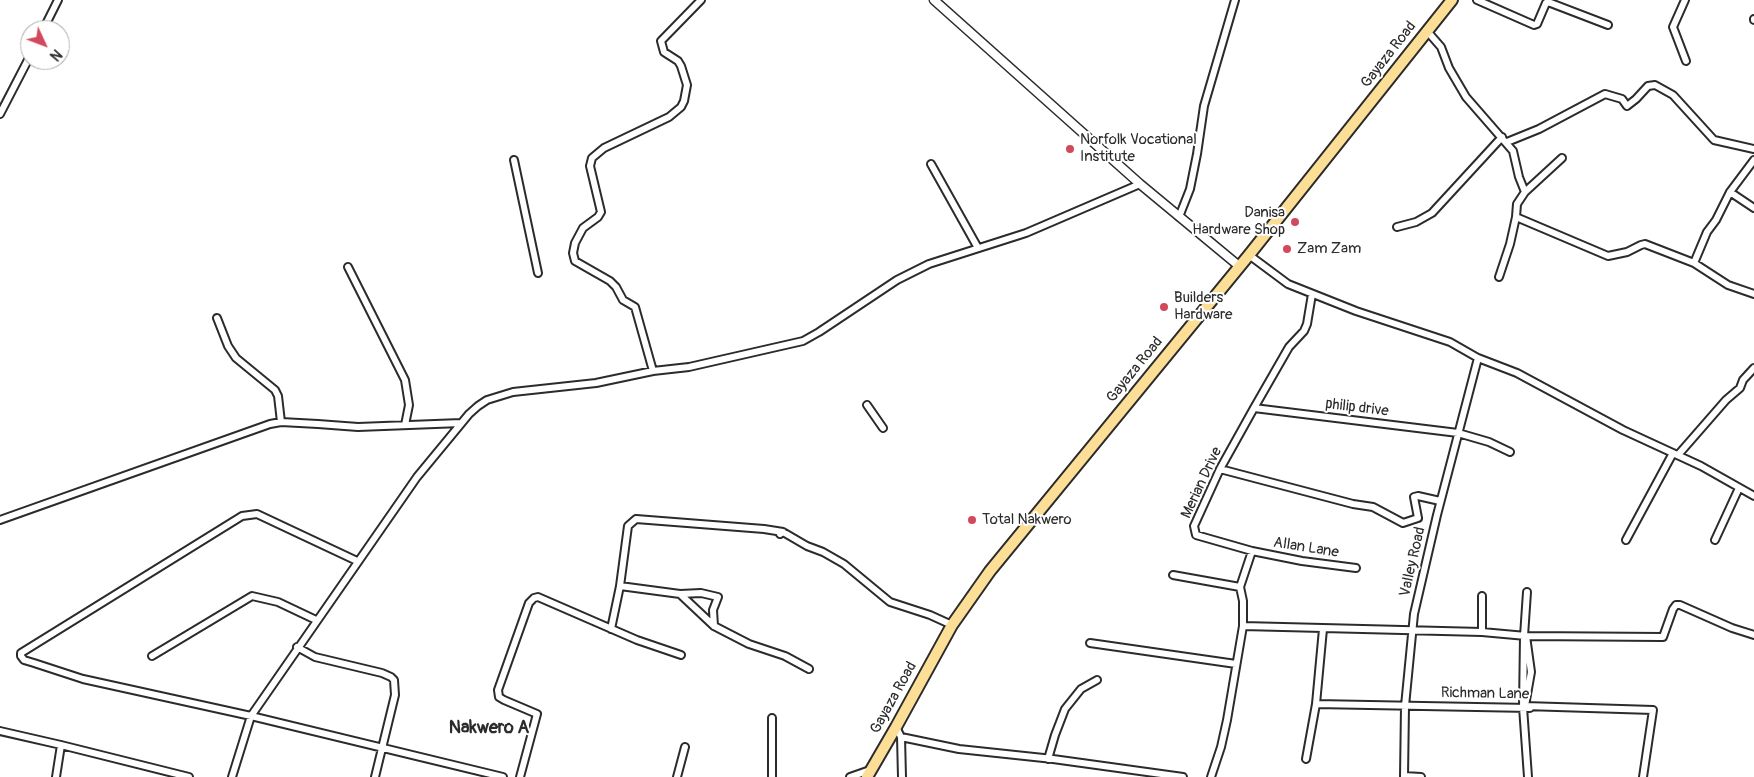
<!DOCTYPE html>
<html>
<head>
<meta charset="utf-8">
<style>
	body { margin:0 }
	#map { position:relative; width:1754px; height:777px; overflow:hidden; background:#fff; font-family:Pangolin,sans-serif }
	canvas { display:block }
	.north { position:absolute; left:20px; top:20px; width:50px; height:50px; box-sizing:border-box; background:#fff; border:1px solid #aaa; border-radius:50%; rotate:133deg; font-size:14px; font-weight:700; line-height:20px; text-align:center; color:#2b2b2b }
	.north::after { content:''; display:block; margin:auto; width:18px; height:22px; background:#d1495b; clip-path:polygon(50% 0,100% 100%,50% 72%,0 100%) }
</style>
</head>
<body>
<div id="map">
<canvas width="1754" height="777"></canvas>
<div class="north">N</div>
</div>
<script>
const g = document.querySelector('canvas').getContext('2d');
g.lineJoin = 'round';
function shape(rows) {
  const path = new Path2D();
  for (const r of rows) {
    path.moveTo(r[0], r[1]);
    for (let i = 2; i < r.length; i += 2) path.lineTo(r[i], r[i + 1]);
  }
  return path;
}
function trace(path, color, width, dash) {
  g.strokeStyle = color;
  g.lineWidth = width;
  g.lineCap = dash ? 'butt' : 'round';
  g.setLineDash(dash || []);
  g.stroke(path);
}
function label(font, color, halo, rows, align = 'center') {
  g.font = font + ' Pangolin,sans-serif';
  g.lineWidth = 4;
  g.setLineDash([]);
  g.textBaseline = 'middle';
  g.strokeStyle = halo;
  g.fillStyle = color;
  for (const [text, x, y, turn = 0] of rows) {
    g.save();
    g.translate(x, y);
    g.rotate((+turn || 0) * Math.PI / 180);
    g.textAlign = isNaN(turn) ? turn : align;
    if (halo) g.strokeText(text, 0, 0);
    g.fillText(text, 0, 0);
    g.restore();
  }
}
const minor = shape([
	[1477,0,1534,25,1537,24,1546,3,1548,2,1608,25],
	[1685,0,1673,27,1686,61],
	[1754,20,1754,19],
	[43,30,58,0],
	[1427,31,1441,47,1449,68,1466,97,1513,151,1519,177,1525,192],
	[0,114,30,56],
	[1507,142,1539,129,1605,94,1622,99,1627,106,1636,99,1648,86,1655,85,1673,95,1714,140,1754,149],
	[514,160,538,273],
	[931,164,978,248],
	[1730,192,1754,208],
	[1179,217,1190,189,1197,154,1204,106,1235,0],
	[1516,217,1608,256,1627,252,1641,245,1645,244,1694,263,1728,285,1754,294],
	[1397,227,1416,222,1432,213,1502,137],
	[1249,255,1288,284,1356,311,1450,342,1478,358,1517,373,1623,430,1701,466,1754,496],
	[1694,263,1707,232,1716,220,1730,192,1754,160],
	[348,267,405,380,409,405,405,425],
	[1499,277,1510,244,1516,217,1517,204,1525,192,1562,158],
	[217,318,228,346,236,358,275,390,278,396,281,422],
	[653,371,635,307,623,300,616,287,610,281,575,261,573,253,575,243,583,228,598,217,601,212,590,166,592,158,604,148,669,117,681,107,684,101,687,85,681,66,678,61,664,52,661,41,701,0],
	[867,405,883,428],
	[1254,408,1458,433,1489,442,1510,452],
	[1678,455,1726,400,1740,388,1743,380,1754,368],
	[1220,469,1353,504,1373,507,1403,523,1418,518,1414,497,1418,496,1440,501],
	[0,520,270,424,281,422,318,424,358,427,461,423],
	[780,534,783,532,807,546,823,552,844,564,890,602,930,615,952,625],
	[1626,540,1673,453],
	[1715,540,1739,488],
	[1252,551,1302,561,1356,568],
	[357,561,257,514,242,516,21,653,21,656,24,660,34,663,83,679,251,716,503,777],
	[1173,575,1240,587],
	[620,586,680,594,714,626,749,644,785,656,809,669],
	[1527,592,1524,636,1523,707,1528,777],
	[680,594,701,593,718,597,713,610,714,626],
	[1482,596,1482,632],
	[1243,626,1482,632,1526,636],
	[611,629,620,586,628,526,636,519,764,529,783,532],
	[1090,643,1236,664],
	[297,647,315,657,382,673,391,677,394,680,395,695,375,777],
	[152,656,252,596,278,602,316,620],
	[1316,704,1530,708],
	[772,718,772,777],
	[896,727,901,737,959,749,1053,759,1183,777],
	[0,731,61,745,189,777],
	[901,737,902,777],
	[1048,759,1055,735,1065,709,1081,689,1097,680],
	[1306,759,1316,704,1323,629],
	[1404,776,1421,777],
	[56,777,61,745],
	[232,777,251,716,417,477,469,414,478,406,487,400,513,392,596,383,653,371,689,367,803,341,819,332,897,280,929,264,1026,233,1140,184],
	[520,777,537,714,504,700,499,697,498,690,529,603,534,598,538,597,637,640,681,655],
	[677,777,685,747],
	[850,777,870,770],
	[1211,777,1221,747,1227,720,1243,626,1243,601,1240,587,1252,551,1196,535,1194,526,1220,469,1254,408,1289,347,1304,331,1307,324,1312,294],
	[1404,777,1405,706,1414,614,1437,515,1478,358],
	[1643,777,1653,710,1525,706,1531,672,1526,636,1663,637,1673,609,1676,605,1680,605,1732,628,1754,635]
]);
const tertiary = shape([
	[934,0,1140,184,1239,266]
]);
const primary = shape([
	[867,777,896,727,952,625,990,571,1249,255,1452,0]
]);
trace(minor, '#2b2b2b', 10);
trace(tertiary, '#2b2b2b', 11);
trace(primary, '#2b2b2b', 14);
trace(minor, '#fff', 6);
trace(tertiary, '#fff', 8);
trace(primary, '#fcde96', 10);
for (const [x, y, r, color] of [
	[1070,149,5,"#d1495b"],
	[1295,222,5,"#d1495b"],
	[1287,249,5,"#d1495b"],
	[1164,307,5,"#d1495b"],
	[972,520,5,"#d1495b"]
]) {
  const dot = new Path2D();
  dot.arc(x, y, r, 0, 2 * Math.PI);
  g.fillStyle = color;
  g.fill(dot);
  trace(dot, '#fff', 2);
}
label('15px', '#2b2b2b', '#fff', [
	["Gayaza Road",1389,55,-52],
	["Gayaza Road",1135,370,-51],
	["philip drive",1357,408,7],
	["Merian Drive",1202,483,-65],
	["Allan Lane",1306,548,9],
	["Valley Road",1413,562,-77],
	["Richman Lane",1485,694,1],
	["Gayaza Road",894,698,-61]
]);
label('15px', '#2b2b2b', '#fff', [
	["Norfolk Vocational",1080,140],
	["Institute",1080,157],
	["Danisa",1285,213,"right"],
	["Hardware Shop",1285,230,"right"],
	["Zam Zam",1297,249],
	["Builders",1174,298],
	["Hardware",1174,315],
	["Total Nakwero",982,520]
], 'left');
label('bold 18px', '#2b2b2b', '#fff', [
	["Nakwero A",489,728]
]);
</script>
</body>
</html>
